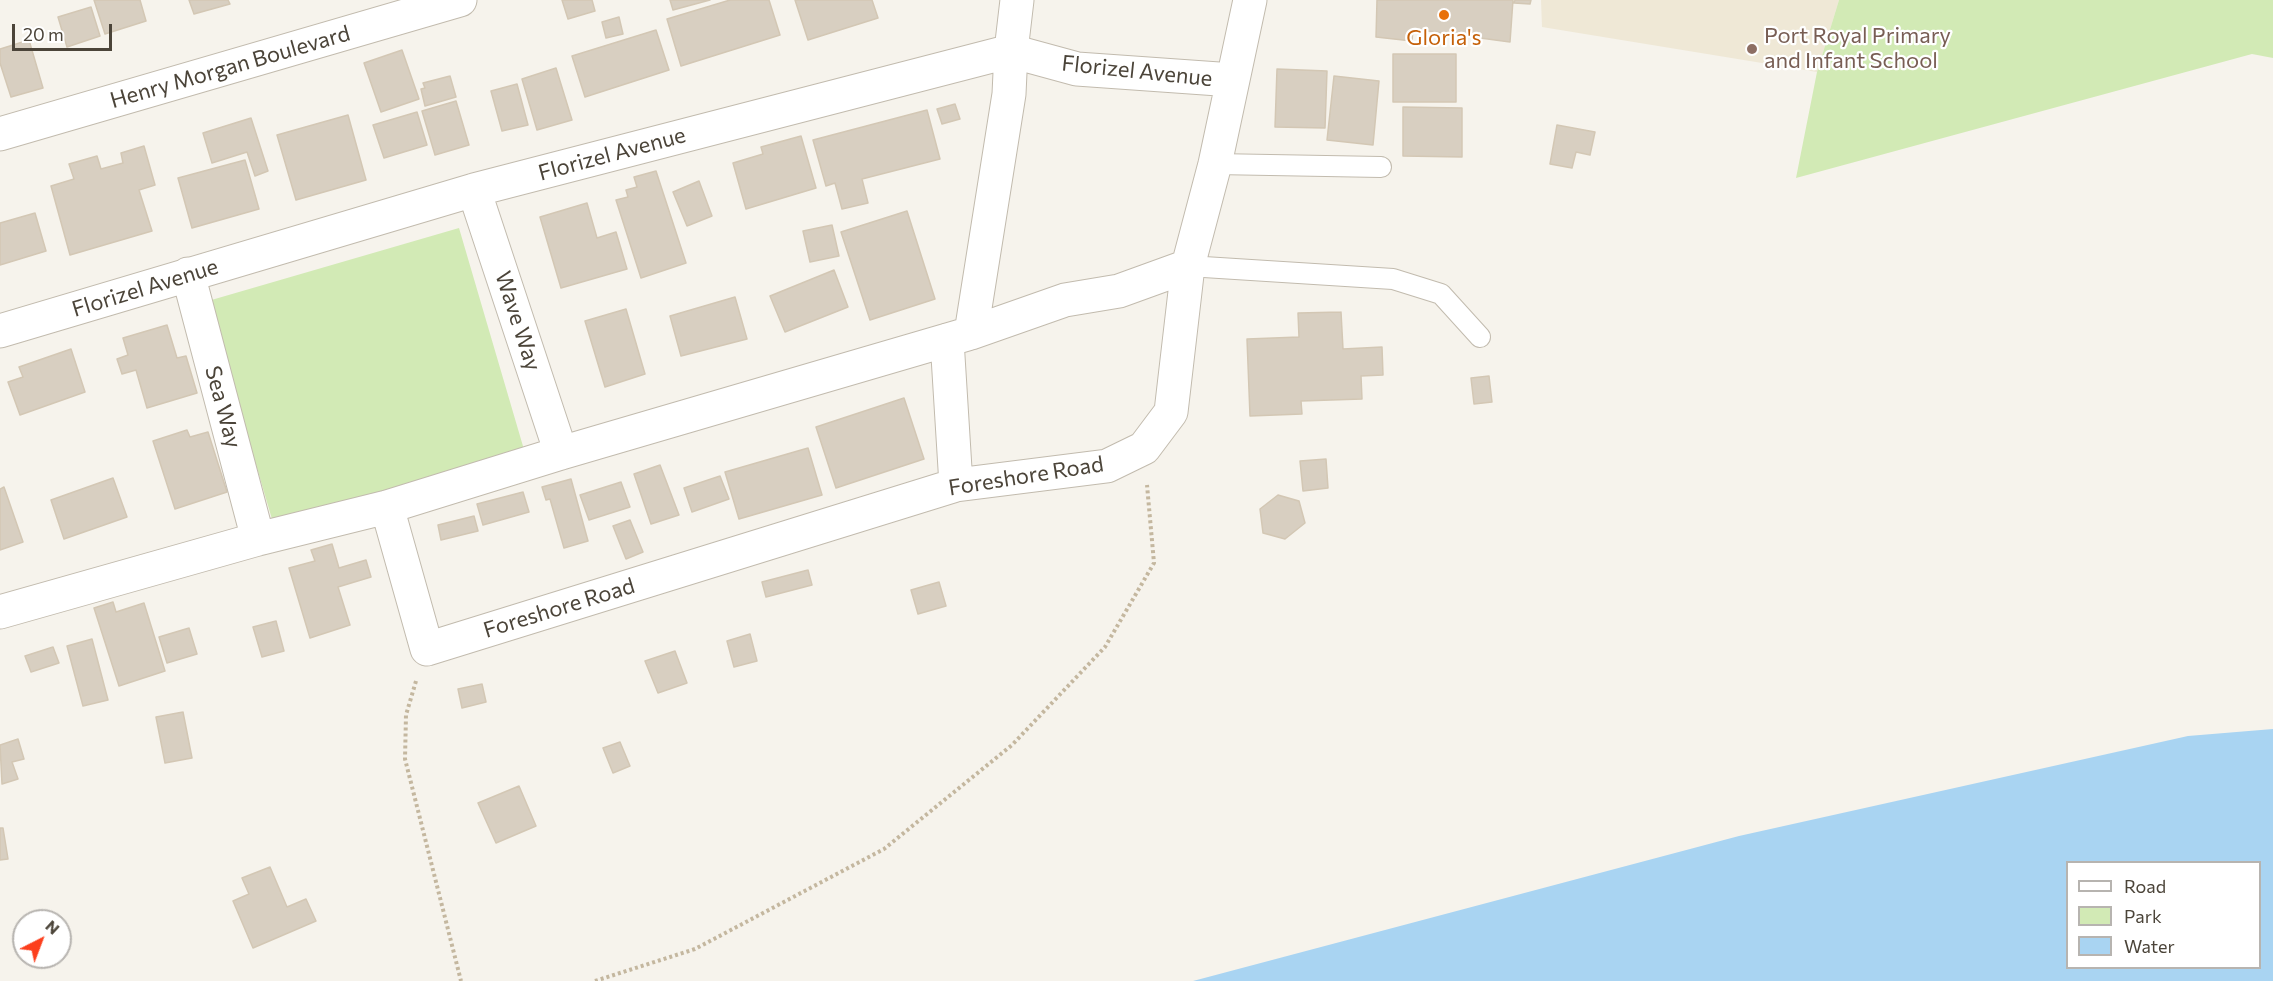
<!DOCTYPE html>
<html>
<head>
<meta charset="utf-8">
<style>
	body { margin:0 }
	#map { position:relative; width:2273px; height:981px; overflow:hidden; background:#f6f3ec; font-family:Commissioner,sans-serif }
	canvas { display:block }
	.legend { position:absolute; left:2066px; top:861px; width:195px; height:108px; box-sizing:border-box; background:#fff; border:2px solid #b7b4b0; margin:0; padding:8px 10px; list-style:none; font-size:18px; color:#4b4439 }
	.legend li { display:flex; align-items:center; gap:12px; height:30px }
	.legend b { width:30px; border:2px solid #b7b4b0 }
	.north { position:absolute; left:12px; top:909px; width:60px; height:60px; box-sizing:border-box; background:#fff; border:2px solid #b7b4b0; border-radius:50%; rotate:42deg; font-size:16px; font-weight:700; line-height:24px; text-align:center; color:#4b4439 }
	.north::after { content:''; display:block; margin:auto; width:21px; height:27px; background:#fc3f1d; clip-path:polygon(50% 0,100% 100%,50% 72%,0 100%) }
	.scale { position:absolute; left:12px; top:24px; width:100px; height:27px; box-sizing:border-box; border:3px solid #4b4439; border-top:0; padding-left:8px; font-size:18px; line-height:21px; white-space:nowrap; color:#4b4439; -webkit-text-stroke:4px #fff; paint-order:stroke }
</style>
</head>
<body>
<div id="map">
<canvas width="2273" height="981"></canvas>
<ul class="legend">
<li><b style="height:8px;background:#fff"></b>Road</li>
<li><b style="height:16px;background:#d2eab5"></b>Park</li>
<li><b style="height:16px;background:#a9d4f2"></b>Water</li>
</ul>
<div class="north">N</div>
<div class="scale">20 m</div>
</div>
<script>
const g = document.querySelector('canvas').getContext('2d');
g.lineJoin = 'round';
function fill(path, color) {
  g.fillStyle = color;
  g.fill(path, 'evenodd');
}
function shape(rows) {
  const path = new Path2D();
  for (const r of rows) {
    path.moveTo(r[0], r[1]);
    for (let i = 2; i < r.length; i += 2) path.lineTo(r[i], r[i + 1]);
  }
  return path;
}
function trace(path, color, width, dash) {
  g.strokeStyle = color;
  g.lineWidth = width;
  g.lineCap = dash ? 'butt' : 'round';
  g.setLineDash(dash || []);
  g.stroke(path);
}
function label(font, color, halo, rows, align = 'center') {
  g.font = font + ' Commissioner,sans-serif';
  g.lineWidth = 4.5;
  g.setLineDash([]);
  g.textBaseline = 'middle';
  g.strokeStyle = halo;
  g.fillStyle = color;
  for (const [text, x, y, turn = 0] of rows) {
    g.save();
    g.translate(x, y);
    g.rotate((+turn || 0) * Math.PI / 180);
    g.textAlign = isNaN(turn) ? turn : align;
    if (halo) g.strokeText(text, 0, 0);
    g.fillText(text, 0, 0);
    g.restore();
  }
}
fill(shape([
	[1541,0,1839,0,1817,72,1542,27]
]), '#efe8d6');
fill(shape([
	[1839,0,2273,0,2273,58,2252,54,1796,178,1817,72],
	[459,228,525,453,274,526,208,301]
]), '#d2eab5');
fill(shape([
	[2273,729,2273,981,1193,981,1739,836,2188,736],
	[2068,862,2260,862,2260,968,2068,968]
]), '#a9d4f2');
const building = shape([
	[94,0,140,0,146,21,105,34,94,0],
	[189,0,228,0,230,4,194,14,189,0],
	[562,0,592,0,595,11,568,19,562,0],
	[670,0,710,0,673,10,670,0],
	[730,0,769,0,780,35,681,66,667,19,730,0],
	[795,0,872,0,878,18,808,40,795,0],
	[1377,0,1513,0,1510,42,1413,29,1412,41,1376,37,1377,0],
	[1515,0,1531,0,1530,4,1514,3,1515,0],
	[91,7,100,36,67,47,58,17,91,7],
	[619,17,623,34,606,38,602,22,619,17],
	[656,30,669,70,585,97,572,56,656,30],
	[29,40,43,88,11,97,0,63,0,49,29,40],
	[402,50,419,99,381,112,364,63,402,50],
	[1393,54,1456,54,1456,102,1393,102,1393,54],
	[556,68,572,120,537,130,522,79,556,68],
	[1277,69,1327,71,1325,128,1275,127,1277,69],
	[450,76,456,97,425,106,421,89,425,88,423,83,450,76],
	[1334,76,1379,81,1373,145,1327,140,1334,76],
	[517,84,528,125,502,131,491,91,517,84],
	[456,101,469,145,435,155,422,111,456,101],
	[955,104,960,119,942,124,937,109,955,104],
	[1403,107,1462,108,1462,157,1403,156,1403,107],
	[927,110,940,159,862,179,868,203,842,209,835,183,826,186,813,140,927,110],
	[417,112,427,145,384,158,373,125,417,112],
	[348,115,366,180,296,200,277,135,348,115],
	[251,118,268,171,255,176,247,152,212,163,203,133,251,118],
	[1557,125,1595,132,1590,155,1576,152,1572,168,1550,164,1557,125],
	[801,136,816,188,746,209,733,163,763,154,761,147,801,136],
	[144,146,155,185,139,190,152,231,70,255,51,186,74,179,69,164,97,156,101,169,123,163,121,153,144,146],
	[245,160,259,209,192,228,178,178,245,160],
	[656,171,686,263,641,278,616,200,628,197,626,190,637,187,634,177,656,171],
	[699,181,712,216,687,226,673,192,699,181],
	[587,203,597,238,616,232,627,269,561,288,540,217,587,203],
	[907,211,935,299,870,320,841,232,907,211],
	[35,213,46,251,0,265,0,223,35,213],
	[832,225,839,256,810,262,803,231,832,225],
	[834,270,848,307,785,332,770,296,834,270],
	[735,297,747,339,681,356,670,316,735,297],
	[626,309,645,374,605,387,585,321,626,309],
	[1341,312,1343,349,1382,347,1383,375,1361,376,1362,399,1301,401,1302,414,1250,416,1247,339,1299,337,1298,313,1341,312],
	[167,325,177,358,186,356,197,393,147,408,136,370,122,374,117,359,128,355,123,338,167,325],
	[71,349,85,392,20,415,8,382,23,377,19,367,71,349],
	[1489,376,1492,402,1474,404,1471,378,1489,376],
	[904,398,924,459,836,488,816,427,904,398],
	[187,430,190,437,208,432,227,492,175,509,153,441,187,430],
	[808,448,822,495,739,519,725,472,808,448],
	[1326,459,1328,488,1303,491,1300,461,1326,459],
	[660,465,679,515,651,524,634,474,660,465],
	[720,476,729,499,692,512,684,488,720,476],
	[113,478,127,517,64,539,51,500,113,478],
	[571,479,588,541,564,548,550,499,546,500,542,487,571,479],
	[621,482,630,507,589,520,580,495,621,482],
	[4,487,23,542,0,550,0,489,4,487],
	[523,492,529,512,483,525,477,504,523,492],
	[1278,495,1299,501,1305,523,1285,539,1263,533,1260,509,1278,495],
	[474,516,478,531,441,540,438,525,474,516],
	[630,520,643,552,626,559,613,526,630,520],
	[332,544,339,568,366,560,371,577,338,587,350,625,310,638,289,568,315,561,311,550,332,544],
	[808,570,812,585,766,597,762,582,808,570],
	[939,582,946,606,918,614,911,590,939,582],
	[113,602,116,612,144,603,165,671,119,686,94,608,113,602],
	[276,621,284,651,262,657,253,627,276,621],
	[189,628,197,654,167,663,159,637,189,628],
	[750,634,757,661,734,667,727,641,750,634],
	[92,639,108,700,83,706,67,646,92,639],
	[53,647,59,663,31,672,25,656,53,647],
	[675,651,687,683,658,693,645,661,675,651],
	[482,684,486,702,462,708,458,689,482,684],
	[183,712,192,758,165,763,156,717,183,712],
	[18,739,24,759,12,762,18,779,2,784,0,745,18,739],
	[620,742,630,766,613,773,603,748,620,742],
	[519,786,536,826,496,843,478,803,519,786],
	[0,828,3,828,8,859,0,860,0,828],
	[270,867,287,907,306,899,316,921,253,948,233,901,249,894,242,878,270,867]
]);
fill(building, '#d8cfc1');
trace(building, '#d3c7b4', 1.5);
const lane = shape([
	[1215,164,1381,167],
	[1188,266,1393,279,1441,294,1480,337]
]);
const street = shape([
	[0,134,460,0],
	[474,190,561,453],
	[188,274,258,539],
	[0,331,474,190,1011,51,1077,69,1233,80],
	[971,333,1009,94,1011,51,1017,0],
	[947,340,956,485],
	[387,507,427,649,956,485,1107,466,1144,448,1171,412,1188,266,1215,164,1250,0],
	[0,612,258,539,387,507,561,453,971,333,1065,300,1119,291,1188,266]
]);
trace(lane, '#c2bbae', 22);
trace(street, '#c2bbae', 35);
trace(shape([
	[416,681,406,715,405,759,461,981],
	[595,981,695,949,884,849,1012,745,1105,647,1154,563,1147,485]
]), '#c4b79f', 4, [3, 3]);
trace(lane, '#fff', 20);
trace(street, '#fff', 33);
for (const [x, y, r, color] of [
	[1444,15,6,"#e8710a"],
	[1752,49,6,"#8d6e63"]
]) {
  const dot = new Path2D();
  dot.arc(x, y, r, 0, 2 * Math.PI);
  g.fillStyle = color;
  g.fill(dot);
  trace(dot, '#fff', 2);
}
label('22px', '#785e54', '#fff', [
	["Port Royal Primary",1764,36],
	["and Infant School",1764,61]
], 'left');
label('22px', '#c56008', '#fff', [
	["Gloria's",1444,38]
]);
label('22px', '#4b4439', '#fff', [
	["Henry Morgan Boulevard",230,67,-16],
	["Florizel Avenue",1137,71,6],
	["Florizel Avenue",612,154,-15],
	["Florizel Avenue",145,288,-17],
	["Wave Way",518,321,72],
	["Sea Way",223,407,75],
	["Foreshore Road",1026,476,-9],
	["Foreshore Road",559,608,-17]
]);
</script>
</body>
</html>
